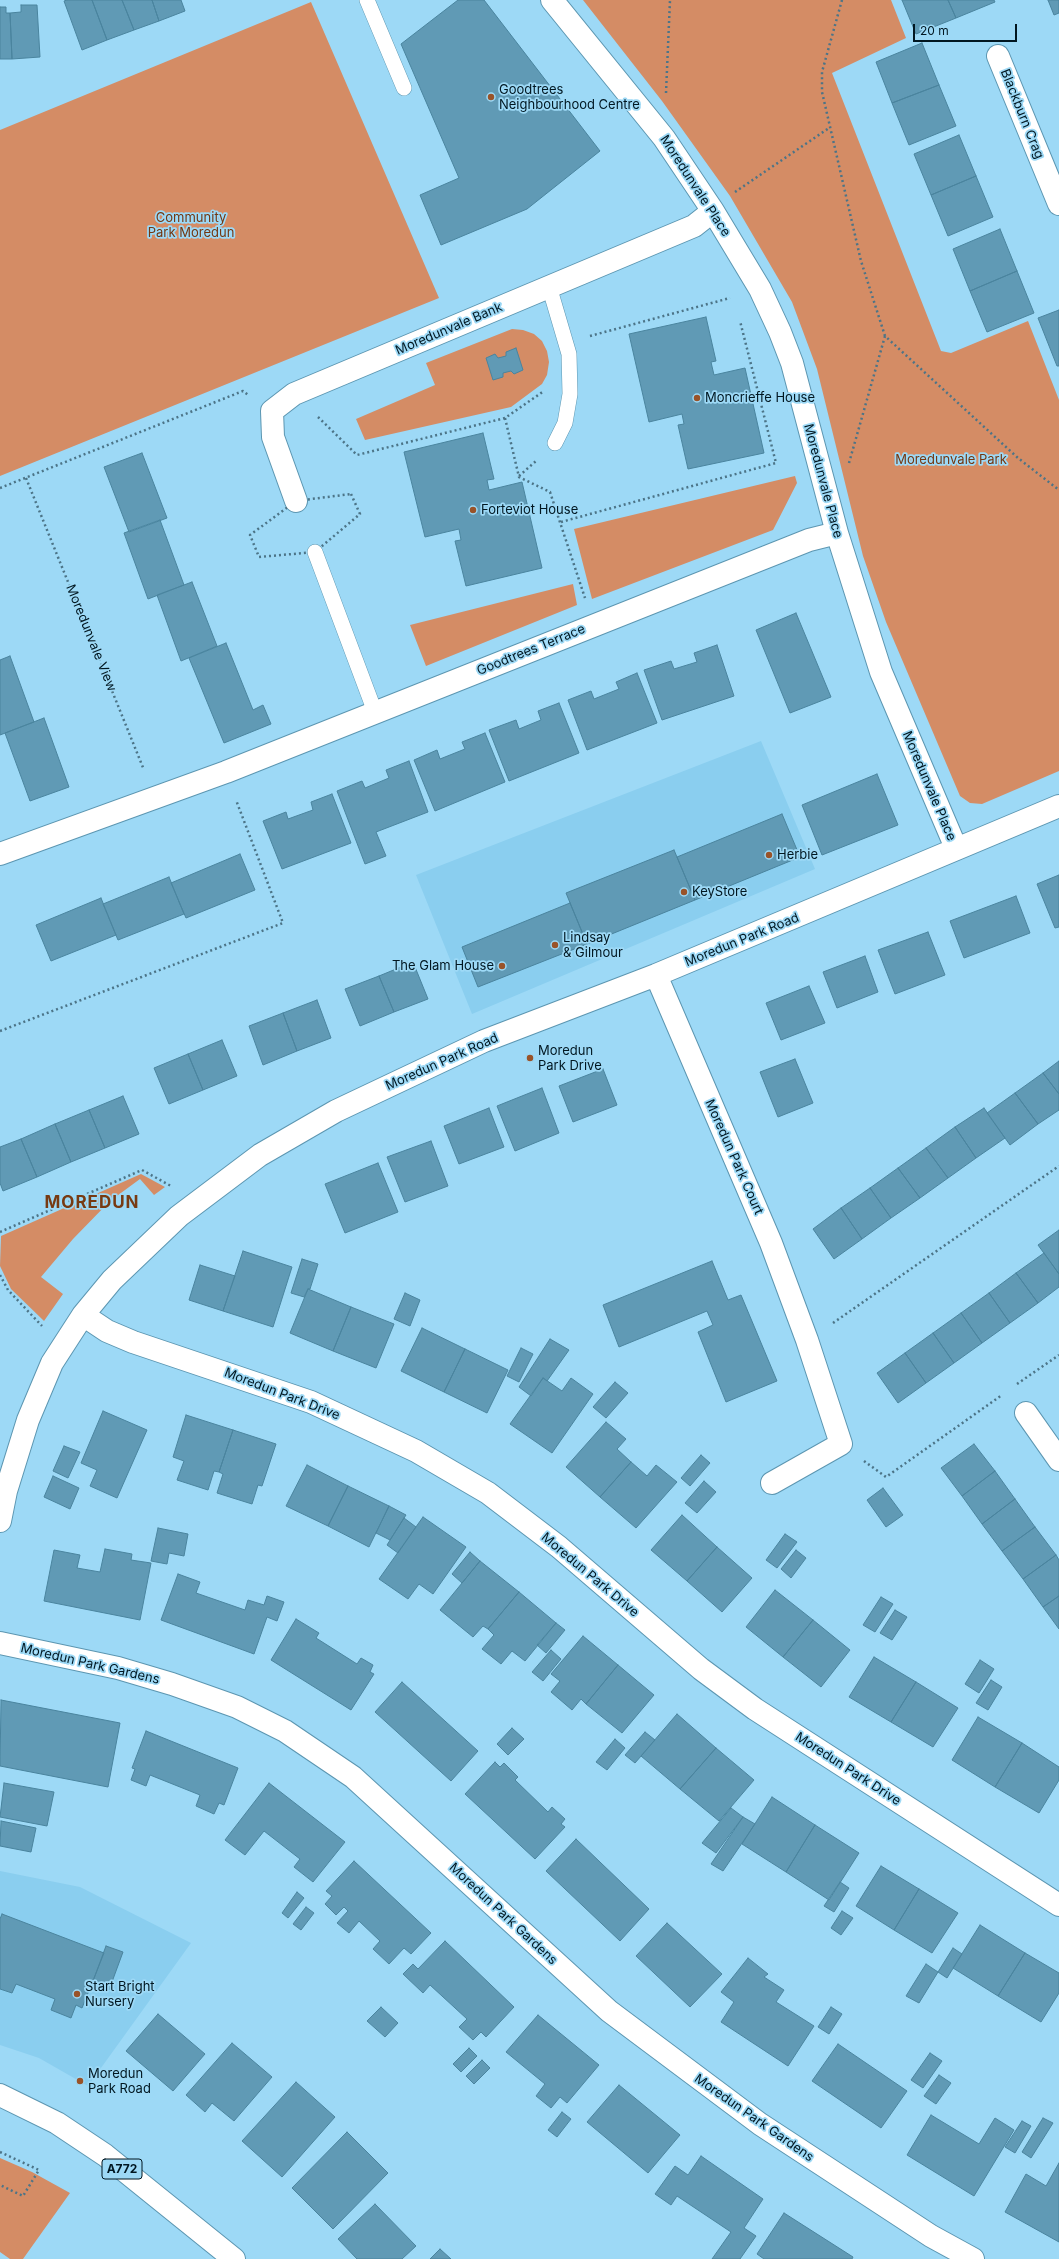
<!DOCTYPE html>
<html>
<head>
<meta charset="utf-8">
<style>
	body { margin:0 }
	#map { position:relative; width:1059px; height:2259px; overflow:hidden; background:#9dd9f6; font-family:Inter,sans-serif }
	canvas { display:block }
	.scale { position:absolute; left:913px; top:24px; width:104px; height:18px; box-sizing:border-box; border:2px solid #011721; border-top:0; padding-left:5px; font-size:12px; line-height:14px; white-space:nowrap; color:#011721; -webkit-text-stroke:3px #9dd9f6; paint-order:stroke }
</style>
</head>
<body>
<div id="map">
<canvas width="1059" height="2259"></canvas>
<div class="scale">20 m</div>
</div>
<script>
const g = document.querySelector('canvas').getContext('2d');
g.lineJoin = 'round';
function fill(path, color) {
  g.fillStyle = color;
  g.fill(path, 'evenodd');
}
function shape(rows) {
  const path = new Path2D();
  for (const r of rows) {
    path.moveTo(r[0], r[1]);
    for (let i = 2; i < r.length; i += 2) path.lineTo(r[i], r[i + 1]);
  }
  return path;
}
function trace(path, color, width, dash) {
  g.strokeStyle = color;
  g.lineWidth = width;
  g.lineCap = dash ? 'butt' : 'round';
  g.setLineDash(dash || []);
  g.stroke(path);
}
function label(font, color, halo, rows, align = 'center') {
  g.font = font + ' Inter,sans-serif';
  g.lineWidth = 3.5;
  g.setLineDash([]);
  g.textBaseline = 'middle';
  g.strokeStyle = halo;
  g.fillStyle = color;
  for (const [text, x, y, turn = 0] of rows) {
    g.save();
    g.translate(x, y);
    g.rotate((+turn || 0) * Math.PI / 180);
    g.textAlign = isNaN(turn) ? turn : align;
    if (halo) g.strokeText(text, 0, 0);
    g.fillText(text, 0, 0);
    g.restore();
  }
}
fill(shape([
	[761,741,815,869,472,1014,416,875],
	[0,1871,80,1887,191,1943,88,2086,39,2058,0,2045]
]), '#8aceef');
fill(shape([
	[583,0,891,0,906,38,832,73,941,351,951,353,1028,321,1059,400,1059,771,982,804,970,803,960,796,886,622,863,556,817,369,792,302,730,196,662,101],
	[311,2,439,298,0,476,0,130],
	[512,329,523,330,534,334,542,341,547,351,549,362,547,375,542,384,511,407,365,440,356,419,435,385,426,363],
	[795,476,797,483,773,530,592,599,574,529],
	[573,584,577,605,426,666,410,625],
	[141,1174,165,1187,154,1195,140,1179,110,1201,73,1239,41,1277,63,1294,44,1321,11,1289,0,1266,1,1236],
	[0,2158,32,2172,70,2193,23,2259,10,2259,0,2252]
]), '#d48c65');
const building = shape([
	[67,0,92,0,107,40,82,50,64,1,67,0],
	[92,0,122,0,134,30,107,40,92,0],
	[122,0,152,0,159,21,134,30,122,0],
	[152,0,181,0,185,11,159,21,152,0],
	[458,0,484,0,600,151,527,209,441,245,420,195,459,178,401,44,458,0],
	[902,0,948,0,956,18,916,34,902,0],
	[948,0,994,0,995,2,956,18,948,0],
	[1048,0,1059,0,1059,13,1054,15,1048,0],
	[21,5,37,5,40,57,12,59,10,13,21,12,21,5],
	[0,7,6,7,6,13,10,13,12,59,0,59,0,7],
	[922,43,939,85,892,103,876,62,922,43],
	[939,85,956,126,909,145,892,103,939,85],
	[959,135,976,176,931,195,914,154,959,135],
	[976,176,993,217,948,236,931,195,976,176],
	[1000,229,1017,271,970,291,953,249,1000,229],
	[1017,271,1034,313,987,332,970,291,1017,271],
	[1059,310,1059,366,1057,366,1038,318,1059,310],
	[706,317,716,361,711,362,714,375,745,368,764,453,688,469,678,425,684,424,682,414,649,422,629,334,706,317],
	[516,348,523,370,514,374,511,371,503,373,503,377,493,380,486,358,495,354,498,358,506,356,506,352,516,348],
	[483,433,494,479,487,480,489,490,522,482,542,568,466,586,455,541,461,540,459,529,425,537,404,452,483,433],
	[142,453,167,518,129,532,104,467,142,453],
	[160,520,184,585,148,599,124,533,160,520],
	[192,582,217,646,181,661,157,595,192,582],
	[796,613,831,697,790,713,756,630,796,613],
	[226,643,253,710,263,705,271,724,224,743,189,658,226,643],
	[717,645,734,696,662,720,644,670,671,661,674,669,697,662,694,653,717,645],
	[10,656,34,722,0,735,0,660,10,656],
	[637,673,657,723,587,750,568,700,591,691,594,699,619,689,616,682,637,673],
	[559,703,579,753,509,781,489,730,516,720,519,729,541,720,538,711,559,703],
	[44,718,69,787,30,801,5,733,44,718],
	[485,733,505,782,435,811,414,760,437,750,440,759,465,749,462,742,485,733],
	[409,761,428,812,376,832,386,856,365,864,337,791,362,781,365,788,389,778,386,770,409,761],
	[877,774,898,825,822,855,802,805,877,774],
	[332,794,351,843,282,869,263,821,286,812,288,819,313,810,311,802,332,794],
	[782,814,800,857,695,900,677,857,782,814],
	[674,850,695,900,587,944,566,893,674,850],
	[240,854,255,890,186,918,171,883,240,854],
	[1059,875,1059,927,1055,928,1037,884,1059,875],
	[169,877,184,914,118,940,103,904,169,877],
	[1016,896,1030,933,964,958,950,921,1016,896],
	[101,898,116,935,51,961,36,925,101,898],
	[570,903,587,944,478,987,462,947,570,903],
	[928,932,945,975,895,994,878,950,928,932],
	[865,956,878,992,837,1008,823,972,865,956],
	[413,962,428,999,394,1012,379,976,413,962],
	[379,976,394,1012,360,1026,345,989,379,976],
	[809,986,825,1023,781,1040,766,1003,809,986],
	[317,1000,331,1038,297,1051,283,1013,317,1000],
	[283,1013,297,1051,263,1065,249,1026,283,1013],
	[222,1040,237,1076,203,1090,188,1054,222,1040],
	[188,1054,203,1090,169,1104,154,1068,188,1054],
	[795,1059,813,1103,778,1117,760,1072,795,1059],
	[1059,1061,1059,1094,1043,1073,1059,1061],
	[603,1069,617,1105,573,1122,559,1086,603,1069],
	[1043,1073,1059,1094,1059,1110,1038,1124,1015,1093,1043,1073],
	[542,1088,559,1133,515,1151,497,1106,542,1088],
	[1015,1093,1038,1124,1010,1145,987,1113,1015,1093],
	[123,1096,139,1134,105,1148,89,1110,123,1096],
	[489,1108,504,1147,459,1164,444,1126,489,1108],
	[984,1108,1005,1138,976,1158,955,1127,984,1108],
	[89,1110,105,1148,71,1162,55,1124,89,1110],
	[55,1124,71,1162,37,1177,21,1139,55,1124],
	[955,1127,976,1158,948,1178,926,1148,955,1127],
	[21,1139,37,1177,3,1191,0,1183,0,1147,21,1139],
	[431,1141,448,1186,405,1202,387,1157,431,1141],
	[926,1148,948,1178,920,1198,898,1168,926,1148],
	[378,1163,398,1212,345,1233,325,1184,378,1163],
	[898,1168,920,1198,891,1218,870,1188,898,1168],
	[870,1188,891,1218,862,1239,841,1208,870,1188],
	[841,1208,862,1239,834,1259,813,1229,841,1208],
	[1059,1230,1059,1274,1038,1245,1059,1230],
	[243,1251,292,1267,273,1327,223,1311,243,1251],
	[1044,1253,1059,1274,1059,1287,1038,1303,1016,1273,1044,1253],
	[302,1259,318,1264,310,1289,308,1289,304,1297,291,1293,302,1259],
	[712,1261,728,1300,741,1295,777,1381,726,1402,698,1332,713,1325,707,1311,619,1347,603,1305,712,1261],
	[200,1265,235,1276,223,1311,189,1300,200,1265],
	[1016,1273,1038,1303,1010,1323,989,1293,1016,1273],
	[308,1289,351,1307,333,1351,290,1333,308,1289],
	[405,1293,420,1300,410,1326,394,1319,405,1293],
	[989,1293,1010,1323,982,1343,961,1313,989,1293],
	[351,1307,394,1324,376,1368,333,1351,351,1307],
	[961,1313,982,1343,954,1363,933,1333,961,1313],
	[422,1328,465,1349,444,1392,401,1371,422,1328],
	[933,1333,954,1363,926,1383,905,1353,933,1333],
	[550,1339,569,1350,547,1381,543,1378,531,1396,519,1387,550,1339],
	[521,1348,533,1354,519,1382,507,1376,521,1348],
	[465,1349,508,1370,487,1413,444,1392,465,1349],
	[905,1353,926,1383,898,1403,877,1373,905,1353],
	[543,1378,562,1391,571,1378,593,1394,552,1453,510,1424,543,1378],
	[615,1382,628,1393,606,1418,593,1407,615,1382],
	[103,1411,147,1430,117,1498,90,1486,97,1470,81,1463,103,1411],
	[186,1415,233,1430,219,1472,214,1471,208,1490,177,1480,184,1461,173,1457,186,1415],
	[606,1422,626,1439,617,1449,631,1462,600,1497,566,1467,606,1422],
	[233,1430,276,1444,262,1486,258,1485,252,1504,217,1493,223,1474,219,1472,233,1430],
	[974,1444,995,1471,962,1496,941,1468,974,1444],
	[64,1446,80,1452,68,1478,53,1471,64,1446],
	[701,1455,710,1463,690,1486,681,1478,701,1455],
	[631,1462,647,1476,656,1465,677,1482,636,1528,600,1497,631,1462],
	[307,1465,348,1486,328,1526,286,1506,307,1465],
	[995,1471,1015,1499,982,1524,962,1496,995,1471],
	[53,1476,79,1488,70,1509,44,1497,53,1476],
	[704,1481,716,1492,697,1513,685,1503,704,1481],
	[348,1486,389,1506,369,1547,328,1526,348,1486],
	[883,1488,903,1515,886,1527,867,1500,883,1488],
	[1015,1499,1035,1527,1002,1551,982,1524,1015,1499],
	[389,1506,406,1515,390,1540,376,1533,389,1506],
	[682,1515,717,1547,687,1581,651,1550,682,1515],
	[423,1517,466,1547,433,1594,419,1584,408,1599,379,1579,423,1517],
	[404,1518,416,1527,398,1553,387,1545,404,1518],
	[1035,1527,1056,1555,1023,1579,1002,1551,1035,1527],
	[158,1528,188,1534,184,1556,169,1553,167,1564,151,1561,158,1528],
	[785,1534,797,1542,777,1568,766,1560,785,1534],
	[717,1547,752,1578,722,1612,687,1581,717,1547],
	[105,1549,132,1554,131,1560,151,1563,140,1620,44,1601,54,1550,80,1555,77,1568,100,1572,105,1549],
	[796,1550,806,1558,791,1578,781,1569,796,1550],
	[470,1552,480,1561,462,1583,452,1574,470,1552],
	[1056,1555,1059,1560,1059,1596,1043,1607,1023,1579,1056,1555],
	[480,1561,519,1592,488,1629,483,1626,473,1637,440,1610,480,1561],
	[178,1574,200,1582,196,1593,245,1610,248,1600,264,1605,267,1596,284,1602,277,1621,267,1617,254,1654,161,1620,178,1574],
	[775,1590,813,1620,783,1657,746,1627,775,1590],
	[519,1592,556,1623,525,1661,512,1651,501,1664,482,1649,494,1635,488,1629,519,1592],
	[1059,1596,1059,1629,1043,1607,1059,1596],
	[881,1597,893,1604,875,1632,863,1625,881,1597],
	[895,1610,907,1617,892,1640,880,1633,895,1610],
	[296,1619,319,1633,316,1638,357,1664,361,1658,373,1665,370,1672,374,1674,351,1710,271,1660,296,1619],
	[813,1620,850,1650,821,1687,783,1657,813,1620],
	[556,1623,565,1630,546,1653,537,1645,556,1623],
	[583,1636,618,1665,586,1704,581,1699,572,1710,551,1692,560,1681,551,1674,583,1636],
	[551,1650,561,1659,543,1681,532,1672,551,1650],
	[874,1657,916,1682,891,1722,849,1697,874,1657],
	[980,1660,994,1669,979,1693,965,1684,980,1660],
	[618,1665,654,1695,622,1733,586,1704,618,1665],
	[991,1680,1002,1687,988,1710,976,1703,991,1680],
	[402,1682,478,1751,451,1781,375,1712,402,1682],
	[916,1682,958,1708,933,1747,891,1722,916,1682],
	[1,1700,120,1723,108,1787,0,1766,1,1700],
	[677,1714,716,1748,680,1789,641,1756,677,1714],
	[978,1717,1022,1743,995,1787,952,1760,978,1717],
	[512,1728,524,1739,508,1755,497,1744,512,1728],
	[146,1731,238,1768,224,1805,219,1803,214,1814,196,1806,200,1795,150,1775,146,1786,131,1780,135,1769,132,1768,146,1731],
	[645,1732,655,1740,635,1763,625,1755,645,1732],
	[615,1739,625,1748,607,1770,596,1762,615,1739],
	[1022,1743,1059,1767,1059,1780,1039,1813,995,1787,1022,1743],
	[716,1748,754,1780,719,1821,680,1789,716,1748],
	[495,1762,500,1767,504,1763,518,1777,515,1780,548,1812,552,1807,565,1819,561,1824,565,1827,535,1859,465,1794,495,1762],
	[4,1783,54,1792,47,1826,0,1817,4,1783],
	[269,1783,345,1842,313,1882,294,1867,300,1859,264,1831,245,1855,225,1840,269,1783],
	[772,1797,815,1825,786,1872,742,1844,772,1797],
	[731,1808,743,1817,716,1853,702,1843,731,1808],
	[743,1817,755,1824,723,1871,711,1864,743,1817],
	[1,1821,36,1828,31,1852,0,1846,1,1821],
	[815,1825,859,1853,829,1900,786,1872,815,1825],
	[576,1839,649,1909,620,1941,546,1871,576,1839],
	[354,1861,431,1933,411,1954,404,1948,389,1964,373,1949,380,1941,359,1921,349,1933,337,1923,348,1911,344,1907,336,1915,325,1904,332,1896,326,1891,354,1861],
	[881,1866,919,1889,894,1930,856,1906,881,1866],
	[840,1882,849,1888,834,1912,824,1906,840,1882],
	[919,1889,958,1913,932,1953,894,1930,919,1889],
	[297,1892,304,1898,288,1918,282,1913,297,1892],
	[306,1907,314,1913,301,1930,293,1924,306,1907],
	[842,1911,853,1918,841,1935,831,1928,842,1911],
	[2,1914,104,1953,82,2008,76,2005,71,2018,51,2010,55,1999,16,1984,12,1993,0,1989,0,1919,2,1914],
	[667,1923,722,1974,690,2007,636,1956,667,1923],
	[980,1925,1025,1953,998,1996,953,1968,980,1925],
	[445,1941,514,2007,486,2037,481,2032,473,2040,459,2027,467,2019,430,1985,423,1993,403,1974,413,1964,418,1969,445,1941],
	[106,1946,123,1952,109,1990,92,1984,106,1946],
	[953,1948,962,1954,947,1978,938,1972,953,1948],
	[1025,1953,1059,1973,1059,1993,1041,2022,998,1996,1025,1953],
	[748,1958,768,1974,764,1977,784,1990,776,2002,814,2026,788,2066,721,2022,734,2002,721,1992,748,1958],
	[926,1964,938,1972,919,2003,906,1996,926,1964],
	[381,2007,398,2023,385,2037,367,2021,381,2007],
	[831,2007,842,2014,829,2034,818,2027,831,2007],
	[158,2014,205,2054,173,2091,126,2051,158,2014],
	[538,2015,599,2065,567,2103,560,2097,551,2108,536,2096,545,2084,506,2052,538,2015],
	[232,2043,272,2077,234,2121,212,2103,205,2112,186,2095,232,2043],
	[838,2044,907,2091,881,2128,812,2081,838,2044],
	[469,2048,477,2056,461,2072,453,2064,469,2048],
	[930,2053,942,2061,923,2088,911,2080,930,2053],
	[482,2060,490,2068,474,2084,466,2076,482,2060],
	[939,2075,951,2083,936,2104,924,2096,939,2075],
	[296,2082,335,2117,282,2177,242,2141,296,2082],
	[619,2085,680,2135,648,2173,587,2122,619,2085],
	[562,2112,571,2119,557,2137,548,2130,562,2112],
	[931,2115,979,2144,995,2118,1014,2130,974,2196,907,2155,931,2115],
	[1043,2118,1053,2123,1031,2158,1022,2152,1043,2118],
	[1022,2121,1031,2126,1015,2153,1005,2147,1022,2121],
	[347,2132,388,2173,333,2229,292,2188,347,2132],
	[701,2156,763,2199,744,2228,756,2236,740,2259,712,2259,731,2232,677,2196,671,2205,655,2194,675,2166,688,2175,701,2156],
	[1059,2163,1059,2242,1005,2212,1026,2174,1046,2186,1059,2163],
	[375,2204,416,2246,402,2259,357,2259,338,2239,375,2204],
	[784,2213,853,2257,852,2259,764,2259,757,2254,784,2213],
	[440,2249,451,2259,430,2259,440,2249]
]);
fill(building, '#609ab5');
trace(building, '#4a849e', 1);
const lane = shape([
	[367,0,404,88],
	[549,286,569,354,570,394,565,423,555,443],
	[315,552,375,712]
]);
const street = shape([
	[552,0,664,138,713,211,760,289,780,332,792,363,837,533,881,672,956,848],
	[998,56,1059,204],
	[296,501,273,437,272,411,294,394,694,226,713,211],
	[0,854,226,772,809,540,837,533],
	[656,975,771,1243,807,1340,841,1444,772,1483],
	[83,1315,107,1331,133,1342,311,1402,416,1451,488,1493,559,1547,701,1669,755,1709,1059,1905],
	[1026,1413,1059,1460],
	[0,1521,6,1491,28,1420,52,1363,83,1315,112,1280,179,1216,260,1155,336,1111,484,1041,656,975,1059,806],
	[0,1643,118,1668,172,1684,237,1707,285,1731,353,1777,609,2011,760,2124,931,2236,973,2259]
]);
const primary = shape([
	[0,2095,57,2123,105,2155,234,2259]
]);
trace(lane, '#5c96b1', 16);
trace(street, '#5c96b1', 24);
trace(primary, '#5c96b1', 24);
trace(shape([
	[842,0,822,72,822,92,861,261,885,336,1018,458,1059,490],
	[666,93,670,0],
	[735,192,829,128],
	[590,336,730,298],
	[318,417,357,455,505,418,544,391],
	[505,418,519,477,550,492,585,598],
	[849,463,885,336],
	[519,476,536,461],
	[26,478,144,770],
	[0,488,243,391,248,395],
	[351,494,360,514,315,552,259,557,250,535,296,501,351,494],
	[561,522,776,463,740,321],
	[0,1031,283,923,236,800],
	[0,1232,142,1170,171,1186],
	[0,1275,8,1290,42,1326],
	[833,1323,1059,1166],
	[1017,1384,1059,1355],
	[864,1461,886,1477,1002,1395],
	[0,2152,39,2170,23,2196,0,2185]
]), '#4c7487', 2.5, [2, 3]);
trace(lane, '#fff', 15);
trace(street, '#fff', 22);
trace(primary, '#fff', 22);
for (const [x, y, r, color] of [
	[491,97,4,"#995329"],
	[697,398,4,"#995329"],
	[473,510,4,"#995329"],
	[769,855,4,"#995329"],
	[684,892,4,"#995329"],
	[555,945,4,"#995329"],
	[502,966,4,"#995329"],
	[530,1058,4,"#995329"],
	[77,1994,4,"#995329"],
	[80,2081,4,"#995329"]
]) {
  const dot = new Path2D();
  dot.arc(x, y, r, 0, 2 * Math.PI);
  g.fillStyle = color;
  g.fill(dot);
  trace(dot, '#9dd9f6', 1.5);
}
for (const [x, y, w] of [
	[122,2169,40]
]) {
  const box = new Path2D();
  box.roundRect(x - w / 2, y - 10, w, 20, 3);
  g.fillStyle = '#9dd9f6';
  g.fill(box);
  trace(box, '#011721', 1);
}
label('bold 12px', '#011721', null, [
	["A772",122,2169]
]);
label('13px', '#011721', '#9dd9f6', [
	["Goodtrees",499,90],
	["Neighbourhood Centre",499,105],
	["Moncrieffe House",705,398],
	["Forteviot House",481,510],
	["Herbie",777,855],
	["KeyStore",692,892],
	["Lindsay",563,938],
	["& Gilmour",563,953],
	["The Glam House",494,966,"right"],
	["Moredun",538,1051],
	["Park Drive",538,1066],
	["Start Bright",85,1987],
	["Nursery",85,2002],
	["Moredun",88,2074],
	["Park Road",88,2089]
], 'left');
label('13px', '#011721', '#9dd9f6', [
	["Blackburn Crag",1022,114,68],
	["Moredunvale Place",695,186,57],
	["Moredunvale Bank",449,329,-23],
	["Moredunvale Place",823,481,75],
	["Moredunvale View",91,638,68],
	["Goodtrees Terrace",531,650,-22],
	["Moredunvale Place",929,786,67],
	["Moredun Park Road",742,940,-22],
	["Moredun Park Road",442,1062,-24],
	["Moredun Park Court",734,1157,66],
	["Moredun Park Drive",282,1394,21],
	["Moredun Park Drive",590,1575,40],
	["Moredun Park Gardens",90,1664,13],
	["Moredun Park Drive",848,1769,33],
	["Moredun Park Gardens",503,1914,43],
	["Moredun Park Gardens",754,2118,35]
]);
label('13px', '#733711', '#9dd9f6', [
	["Community",191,218],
	["Park Moredun",191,233],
	["Moredunvale Park",951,460]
]);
g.letterSpacing = '1px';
label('bold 17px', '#773a12', '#9dd9f6', [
	["MOREDUN",92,1203]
]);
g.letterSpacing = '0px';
</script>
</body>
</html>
